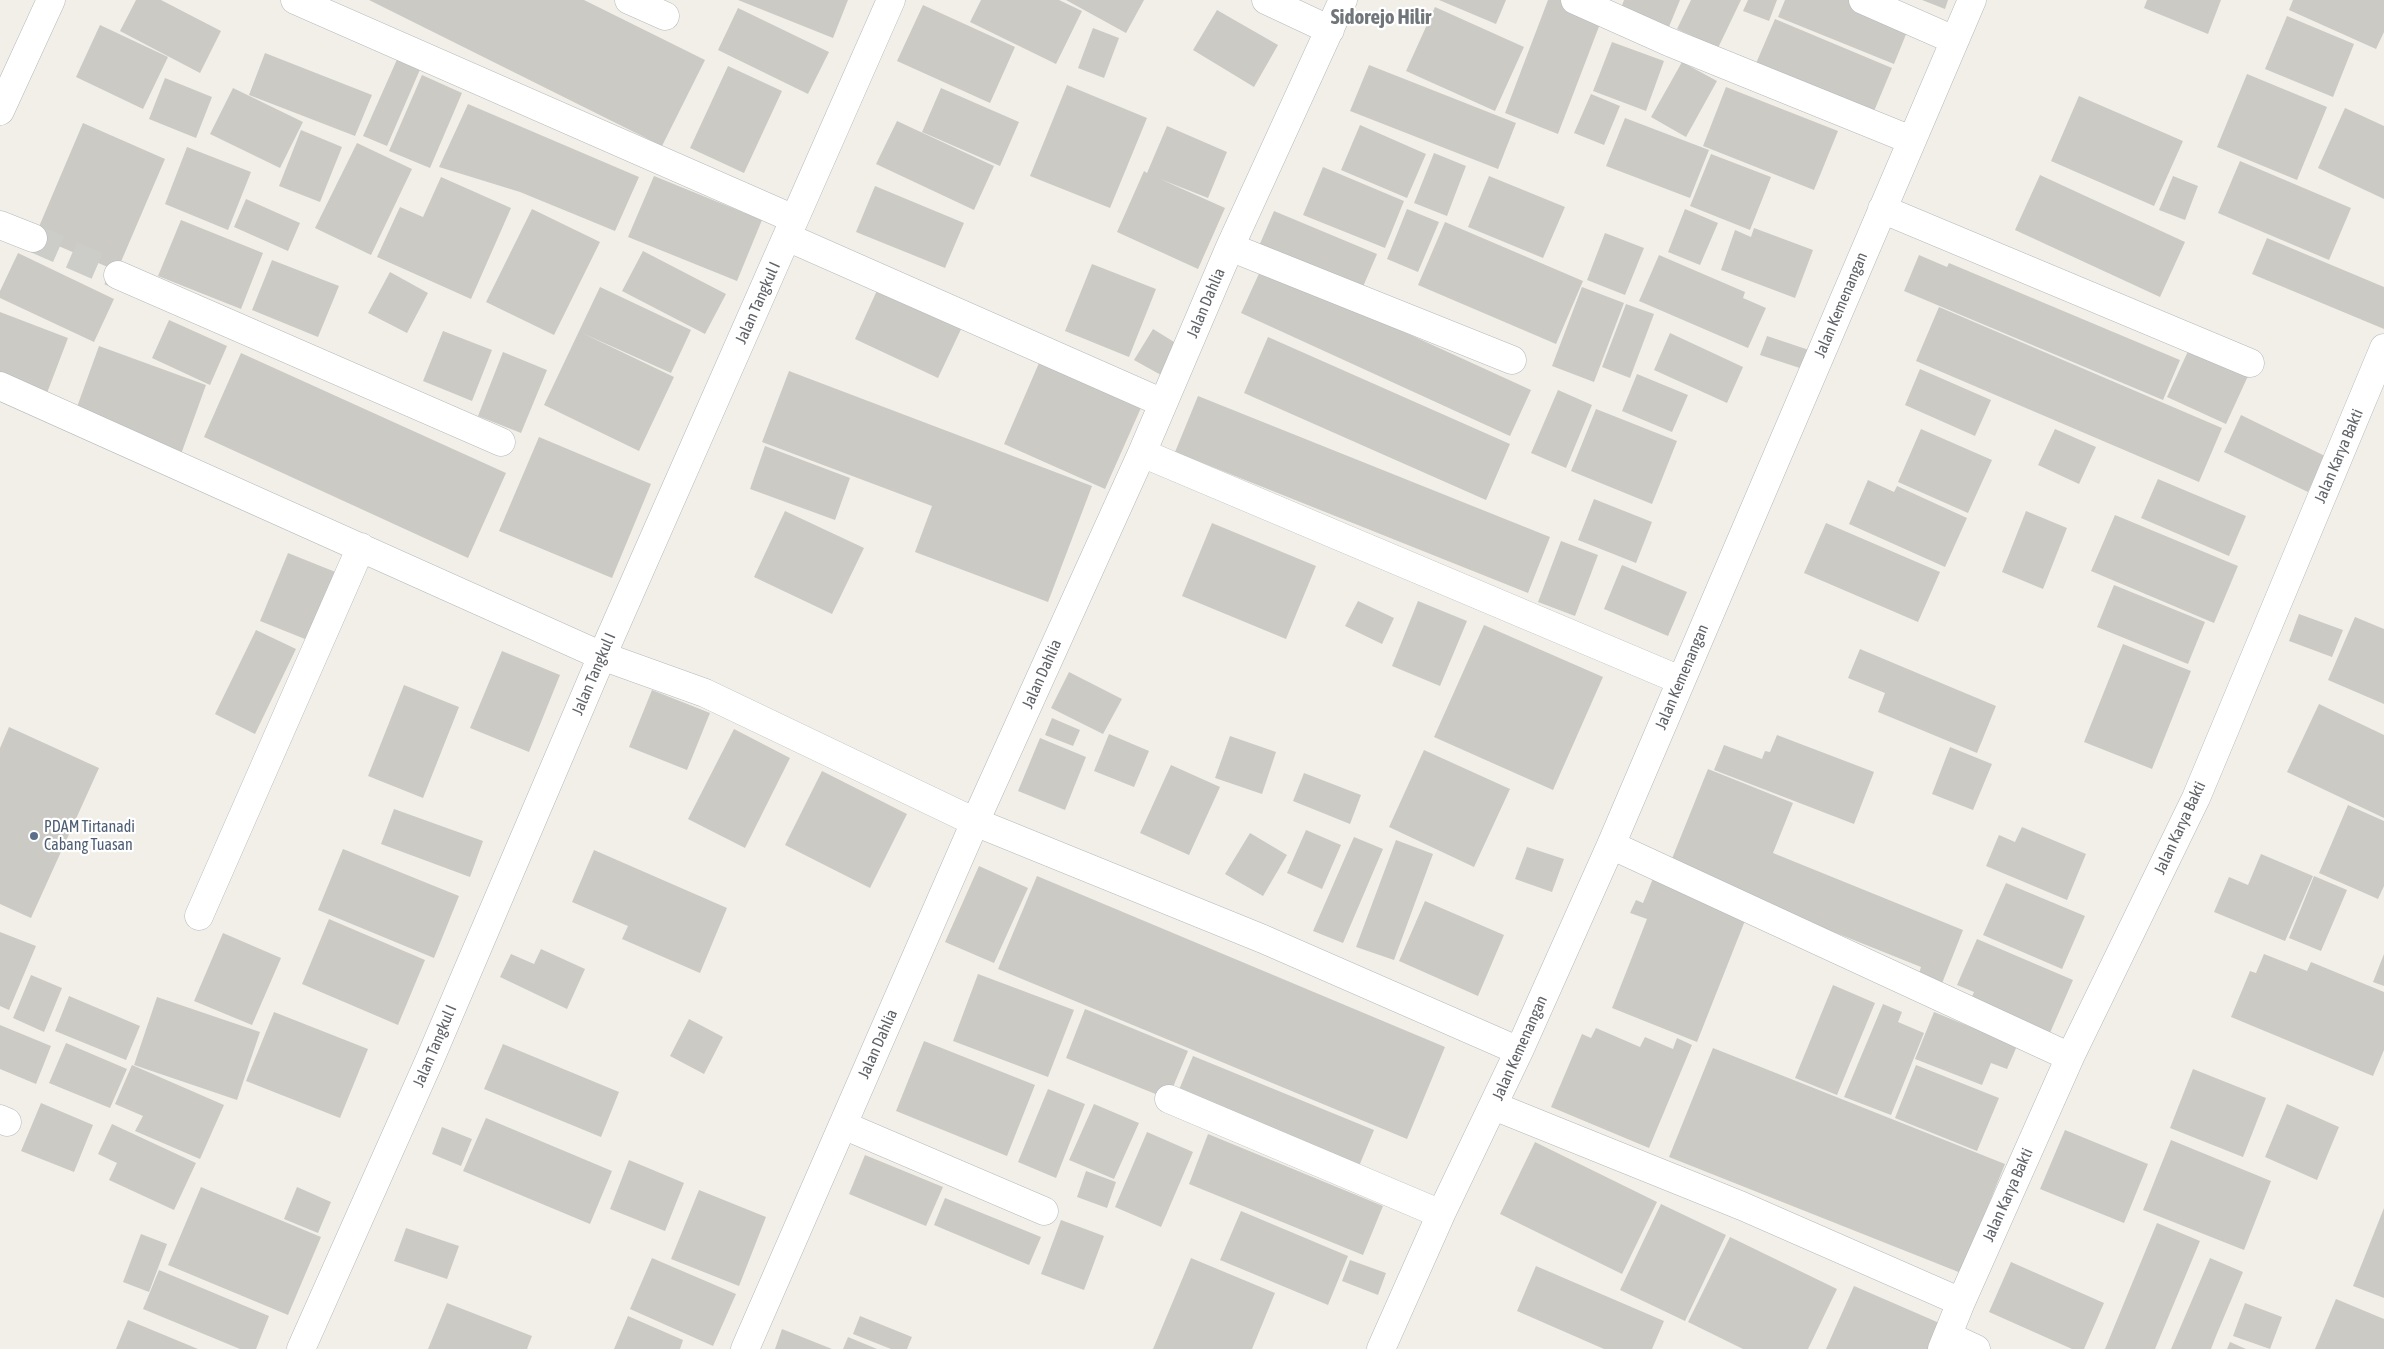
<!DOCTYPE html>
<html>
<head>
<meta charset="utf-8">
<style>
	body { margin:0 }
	canvas { display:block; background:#f1efe8 }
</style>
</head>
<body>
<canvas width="2384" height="1349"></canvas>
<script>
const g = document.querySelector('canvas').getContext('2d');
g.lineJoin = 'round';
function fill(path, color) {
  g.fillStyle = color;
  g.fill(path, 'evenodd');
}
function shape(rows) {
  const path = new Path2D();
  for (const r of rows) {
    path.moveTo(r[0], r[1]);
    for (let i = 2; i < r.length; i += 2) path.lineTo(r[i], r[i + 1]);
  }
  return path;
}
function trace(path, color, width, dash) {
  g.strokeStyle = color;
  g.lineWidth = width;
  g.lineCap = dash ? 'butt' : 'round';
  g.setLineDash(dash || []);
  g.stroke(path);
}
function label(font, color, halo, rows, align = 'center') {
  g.font = font + ' "Asap Condensed",sans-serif';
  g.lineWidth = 4.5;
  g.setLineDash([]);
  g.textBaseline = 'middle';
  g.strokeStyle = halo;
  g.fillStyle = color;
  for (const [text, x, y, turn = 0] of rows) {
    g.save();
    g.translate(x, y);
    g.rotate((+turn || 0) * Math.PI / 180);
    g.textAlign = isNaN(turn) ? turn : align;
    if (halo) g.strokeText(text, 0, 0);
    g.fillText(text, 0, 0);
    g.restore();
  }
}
fill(shape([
	[136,0,161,0,221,31,200,73,120,31],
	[369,0,584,0,705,60,662,146],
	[738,0,848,0,833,38],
	[981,0,1059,0,1082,11,1056,64,970,22],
	[1066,0,1144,0,1126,33],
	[1439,0,1506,0,1496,24],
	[1548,0,1560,0,1603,16,1558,134,1505,113],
	[1624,0,1680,0,1666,34,1619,14],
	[1691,0,1741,0,1718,48,1677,29],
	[1748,0,1777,0,1769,21,1743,11],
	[1785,0,1855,0,1911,22,1894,64,1778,17],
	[1922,0,1948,0,1945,9],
	[2147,0,2221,0,2208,34,2144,8],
	[2293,0,2384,0,2384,32,2376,49,2289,10],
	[923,5,1015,47,990,103,897,61],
	[1435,7,1524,47,1495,111,1406,71],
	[738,8,829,52,808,94,718,50],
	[1217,10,1278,45,1254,87,1193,50],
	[2287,16,2354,44,2333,97,2265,69],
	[1775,19,1892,68,1872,116,1754,68],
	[100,25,168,57,143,109,76,77],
	[1093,28,1119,38,1104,78,1078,68],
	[1612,42,1664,61,1646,111,1593,91],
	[265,53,372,95,355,136,249,95],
	[399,55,422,65,387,146,363,136],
	[1682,62,1717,81,1686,137,1651,117],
	[1369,65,1516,123,1498,169,1350,111],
	[728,66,782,91,744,173,690,148],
	[2247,74,2327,107,2297,180,2217,147],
	[422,75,462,93,430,168,389,151],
	[165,78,212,97,196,138,149,119],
	[1067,85,1147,118,1110,208,1030,176],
	[1726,87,1838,131,1814,190,1703,146],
	[233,88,303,122,280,168,210,134],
	[941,88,1019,122,1000,166,922,132],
	[1591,94,1620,106,1604,145,1574,133],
	[2079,96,2183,141,2154,206,2051,161],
	[468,104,639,177,615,231,520,192,439,167],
	[2345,108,2384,126,2384,199,2318,168],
	[1625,118,1709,150,1690,198,1606,166],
	[897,121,994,166,974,210,876,164],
	[83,123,165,159,117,271,35,236],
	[1360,125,1426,154,1407,198,1341,170],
	[1167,126,1227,152,1208,198,1160,179,1225,208,1198,269,1117,232,1144,171,1147,173],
	[301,130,342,147,320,202,279,186],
	[357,143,412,169,371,255,315,228],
	[187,147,251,172,228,230,165,204],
	[1434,153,1466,166,1447,216,1414,203],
	[1711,154,1771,177,1750,230,1690,206],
	[2240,161,2351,208,2329,260,2218,213],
	[1323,167,1404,201,1385,248,1303,215],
	[2040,175,2185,242,2160,297,2015,230],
	[654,176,762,220,737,281,628,237],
	[1489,176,1565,207,1543,258,1468,227],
	[2173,176,2198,186,2185,220,2159,210],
	[441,177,511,208,471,299,377,257,400,207,423,217],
	[875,186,964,223,945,268,856,232],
	[246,199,300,223,288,251,234,227],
	[532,209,600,242,554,335,486,302],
	[1407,209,1439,222,1418,272,1387,259],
	[1685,209,1718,223,1700,265,1668,252],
	[1274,211,1377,254,1362,289,1259,246],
	[181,220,263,253,241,309,158,276],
	[1445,222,1583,281,1556,344,1418,285],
	[1754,228,1813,250,1795,298,1721,270,1735,230,1751,237],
	[1605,233,1644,248,1625,295,1587,280],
	[2267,238,2384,287,2384,329,2252,274],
	[643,251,726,294,705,334,622,291],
	[18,253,114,299,94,342,0,298,0,291],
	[1659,255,1745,292,1743,298,1766,308,1748,348,1639,301],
	[1919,255,1947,267,1949,263,2180,360,2163,400,1904,291],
	[272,260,339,286,318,337,252,310],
	[1092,264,1156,289,1129,357,1065,331],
	[1262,267,1531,390,1510,436,1241,313],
	[390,272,428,293,407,333,368,313],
	[879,286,963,325,938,378,855,339],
	[600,287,691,330,671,373,582,333,674,377,639,451,544,405],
	[1582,287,1624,303,1594,382,1552,366],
	[1626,304,1654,314,1630,378,1602,367],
	[1939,307,2222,428,2199,482,1916,361],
	[0,312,68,338,47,393,0,375],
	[169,320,227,346,210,385,152,358],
	[1153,329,1179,345,1161,375,1134,360],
	[443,331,492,350,472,401,423,381],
	[1670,333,1743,367,1727,403,1654,370],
	[1767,336,1815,352,1809,371,1760,355],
	[1268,337,1510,444,1486,500,1244,393],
	[99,346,206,385,180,457,73,418],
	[2189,349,2248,376,2226,424,2167,397],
	[503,352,547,370,521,433,478,416],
	[241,353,506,473,468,558,204,437],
	[1042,356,1144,401,1105,489,1004,444],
	[1920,369,1991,400,1975,436,1905,405],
	[789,371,1092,486,1048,602,915,552,932,506,762,442],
	[1637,374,1688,395,1672,432,1622,411],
	[1558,390,1592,405,1566,468,1531,453],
	[1198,396,1550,537,1528,593,1175,452],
	[1596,409,1677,441,1652,504,1571,471],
	[2241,415,2325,456,2308,492,2224,452],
	[1921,429,1992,460,1968,513,1898,482],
	[2055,429,2096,447,2079,484,2038,465],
	[539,437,651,484,612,578,499,531],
	[765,446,850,478,835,520,750,489],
	[2158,479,2246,516,2229,556,2141,518],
	[1868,480,1894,492,1897,486,1967,518,1945,567,1849,524],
	[1594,499,1652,522,1636,563,1578,540],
	[785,511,864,548,832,614,754,577],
	[2026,511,2067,528,2043,589,2002,572],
	[2115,515,2238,566,2214,623,2091,571],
	[1212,523,1316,566,1286,639,1182,596],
	[1826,523,1940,572,1918,622,1804,573],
	[1561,541,1598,555,1575,616,1538,602],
	[288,553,338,573,310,641,260,621],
	[1622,565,1687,592,1668,636,1604,609],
	[2114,585,2205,622,2188,664,2097,627],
	[1358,601,1394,618,1382,644,1345,626],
	[1418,601,1467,621,1440,686,1392,666],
	[2299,614,2343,630,2332,657,2289,641],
	[2355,617,2384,629,2384,704,2328,680],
	[1484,625,1603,677,1553,790,1434,737],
	[256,630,296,649,255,734,215,714],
	[2123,644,2191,671,2152,769,2084,742],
	[1860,649,1996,706,1977,753,1878,712,1885,693,1848,678],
	[502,651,560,675,529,752,470,728],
	[1069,672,1122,699,1103,734,1051,708],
	[404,685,459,707,423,798,368,776],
	[652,690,710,713,687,770,629,747],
	[2319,704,2384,735,2384,818,2287,772],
	[1052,718,1080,730,1073,746,1045,735],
	[9,727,99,768,31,918,0,904,0,748],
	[734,729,790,758,745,848,688,819],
	[1109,734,1149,751,1134,787,1094,771],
	[1777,735,1874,772,1854,824,1714,770,1724,745,1762,759,1765,751,1770,752],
	[1230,736,1276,752,1262,794,1215,778],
	[1040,738,1086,757,1065,810,1018,791],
	[1950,747,1992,764,1973,810,1932,794],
	[1424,750,1510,789,1474,867,1389,827],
	[1171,765,1220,787,1189,855,1140,833],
	[1708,769,1793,803,1773,853,1963,930,1941,986,1918,977,1921,967,1669,866],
	[822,771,907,814,870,888,785,845],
	[1304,773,1361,795,1350,824,1293,801],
	[2348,805,2384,821,2384,886,2378,899,2319,873],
	[394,809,483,841,470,877,381,844],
	[2022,827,2086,854,2067,900,1986,866,1999,835,2015,842],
	[1306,830,1341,845,1322,889,1287,873],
	[1250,833,1287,855,1263,896,1225,874],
	[1354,837,1383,849,1343,943,1313,931],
	[1396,840,1433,854,1394,960,1356,947],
	[1527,847,1564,859,1552,892,1515,879],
	[343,849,459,896,434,958,318,910],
	[594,850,727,908,700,973,622,939,628,926,572,902],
	[2261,854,2313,876,2285,941,2214,912,2229,877,2248,885],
	[979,866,1028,888,994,963,945,942],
	[1037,876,1445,1047,1407,1139,998,969],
	[1654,876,1748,913,1697,1042,1612,1008,1647,919,1630,913,1636,900,1643,903],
	[2314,876,2347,890,2321,951,2289,938],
	[2006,883,2085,916,2062,969,1983,935],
	[1425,901,1504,935,1478,996,1399,961],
	[329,919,425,960,398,1025,302,984],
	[0,932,36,946,9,1010,0,1006],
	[223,933,281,958,252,1025,194,1001],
	[1977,939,2073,980,2046,1042,1967,1008,1974,992,1957,985],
	[541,949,585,969,567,1009,500,977,511,954,534,964],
	[2264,954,2307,971,2311,962,2384,992,2384,1050,2373,1076,2231,1017,2250,971,2256,973],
	[2384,954,2384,986,2373,982],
	[978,974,1074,1010,1048,1077,953,1041],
	[31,975,62,988,44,1032,13,1018],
	[1833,985,1875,1003,1837,1095,1795,1078],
	[69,996,140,1026,126,1060,55,1031],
	[157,997,260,1032,237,1100,134,1065],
	[1883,1004,1902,1012,1898,1022,1924,1033,1891,1115,1844,1097],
	[1085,1009,1188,1051,1168,1099,1066,1058],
	[274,1012,368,1049,340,1118,246,1081],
	[1934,1012,2017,1046,2007,1069,1991,1063,1982,1085,1915,1059],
	[689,1019,723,1037,704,1074,670,1056],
	[0,1025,51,1046,36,1084,0,1069],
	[1596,1028,1640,1047,1645,1037,1673,1049,1677,1038,1692,1045,1649,1148,1551,1107,1582,1034,1591,1038],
	[924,1041,1035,1085,1007,1156,896,1111],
	[66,1043,127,1069,110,1108,49,1083],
	[503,1044,619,1092,601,1137,484,1089],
	[1713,1048,2005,1164,1961,1273,1669,1157],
	[1193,1056,1374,1130,1357,1171,1176,1097],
	[132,1065,224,1105,200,1159,135,1131,143,1116,115,1104],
	[1916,1065,1999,1098,1977,1151,1895,1118],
	[2193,1069,2266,1098,2243,1157,2170,1128],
	[1048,1089,1085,1104,1056,1178,1018,1162],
	[41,1103,93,1125,74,1172,21,1151],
	[1094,1104,1139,1123,1114,1179,1069,1160],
	[2287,1104,2339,1127,2317,1180,2265,1157],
	[486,1118,612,1171,590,1224,463,1171],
	[112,1124,196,1163,174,1210,109,1180,117,1163,98,1154],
	[442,1127,472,1139,461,1166,432,1154],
	[2065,1130,2148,1164,2124,1223,2040,1189],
	[1147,1132,1193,1152,1161,1227,1115,1207],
	[1208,1134,1383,1206,1363,1255,1189,1184],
	[2171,1140,2271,1181,2244,1250,2143,1210],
	[1535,1142,1657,1202,1622,1274,1500,1214],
	[865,1155,943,1187,926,1226,849,1194],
	[629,1160,684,1183,665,1231,610,1209],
	[1086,1171,1116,1182,1107,1208,1077,1197],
	[201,1187,321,1237,288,1315,168,1265],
	[297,1187,331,1202,318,1233,284,1219],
	[699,1190,766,1217,739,1286,671,1259],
	[945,1198,1041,1237,1029,1265,934,1225],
	[1661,1204,1726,1235,1685,1321,1620,1290],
	[2384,1208,2384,1298,2353,1286],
	[1241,1211,1348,1256,1328,1305,1220,1260],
	[1061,1220,1104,1236,1084,1290,1041,1274],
	[2157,1223,2200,1241,2155,1349,2105,1349],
	[406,1228,459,1246,447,1279,394,1261],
	[141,1234,167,1244,149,1292,123,1282],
	[1730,1237,1837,1289,1808,1349,1743,1349,1688,1322],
	[652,1258,736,1294,713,1346,630,1309],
	[1191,1258,1275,1293,1252,1349,1153,1349],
	[2210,1258,2243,1272,2216,1336,2211,1349,2171,1349],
	[1350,1260,1386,1273,1378,1295,1342,1281],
	[2011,1262,2104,1303,2084,1349,2072,1349,1989,1312],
	[1536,1266,1664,1321,1652,1349,1604,1349,1517,1311],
	[159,1270,269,1316,256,1349,240,1349,143,1309],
	[1854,1286,1944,1325,1933,1349,1826,1349],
	[2336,1299,2384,1319,2384,1349,2315,1349],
	[447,1303,532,1336,527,1349,428,1349],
	[2245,1303,2282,1317,2270,1349,2233,1336],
	[628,1316,683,1340,680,1349,614,1349],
	[860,1316,912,1337,907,1349,891,1349,853,1334],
	[128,1320,198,1349,116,1349],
	[782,1329,832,1349,775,1349],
	[848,1337,877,1349,843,1349],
	[2230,1342,2246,1349,2227,1349]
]), '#cccac5');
trace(shape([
	[33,238,118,275]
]), '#ccccc8', 28, [28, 14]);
const minor = shape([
	[295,0,794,219],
	[629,0,665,16],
	[1266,0,1330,30],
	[1575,0,1669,42,1911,140],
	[1863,0,1954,40],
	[0,111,51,0],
	[1882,209,2250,363],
	[0,225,33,238],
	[787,237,1163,403],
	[1230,247,1512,360],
	[118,275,501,442],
	[0,386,602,656,705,693,975,822,1263,939,1519,1051],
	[1142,453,1680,680],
	[1611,845,2070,1057],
	[199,916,361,547],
	[1169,1099,1441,1214],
	[1494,1106,1742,1206,1961,1302],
	[0,1119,7,1122],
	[843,1125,1044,1211],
	[1948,1336,1976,1349],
	[301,1349,430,1059,602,656,891,0],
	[745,1349,975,822,1142,453,1230,247,1343,0],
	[1381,1349,1441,1214,1519,1051,1611,845,1972,0],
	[1942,1349,1961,1302,2070,1057,2196,798,2384,348]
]);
trace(minor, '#b5b8bc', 29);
trace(minor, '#fff', 28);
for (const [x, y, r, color] of [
	[34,836,5,"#5c6f8a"]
]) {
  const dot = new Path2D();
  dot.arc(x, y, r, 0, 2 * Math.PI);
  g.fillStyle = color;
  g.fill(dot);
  trace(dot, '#fff', 2);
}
label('16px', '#5f6368', '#fff', [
	["Jalan Tangkul I",758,303,-66],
	["Jalan Dahlia",1206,303,-67],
	["Jalan Kemenangan",1841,305,-67],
	["Jalan Karya Bakti",2339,456,-67],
	["Jalan Tangkul I",594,674,-67],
	["Jalan Dahlia",1042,674,-66],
	["Jalan Kemenangan",1682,677,-67],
	["Jalan Karya Bakti",2180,828,-65],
	["Jalan Dahlia",878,1044,-66],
	["Jalan Tangkul I",435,1046,-67],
	["Jalan Kemenangan",1520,1048,-66],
	["Jalan Karya Bakti",2008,1195,-66]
]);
label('16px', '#4e5e75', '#fff', [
	["PDAM Tirtanadi",44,827],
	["Cabang Tuasan",44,845]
], 'left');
label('bold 21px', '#70757a', '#fff', [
	["Sidorejo Hilir",1381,17]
]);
</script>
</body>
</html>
